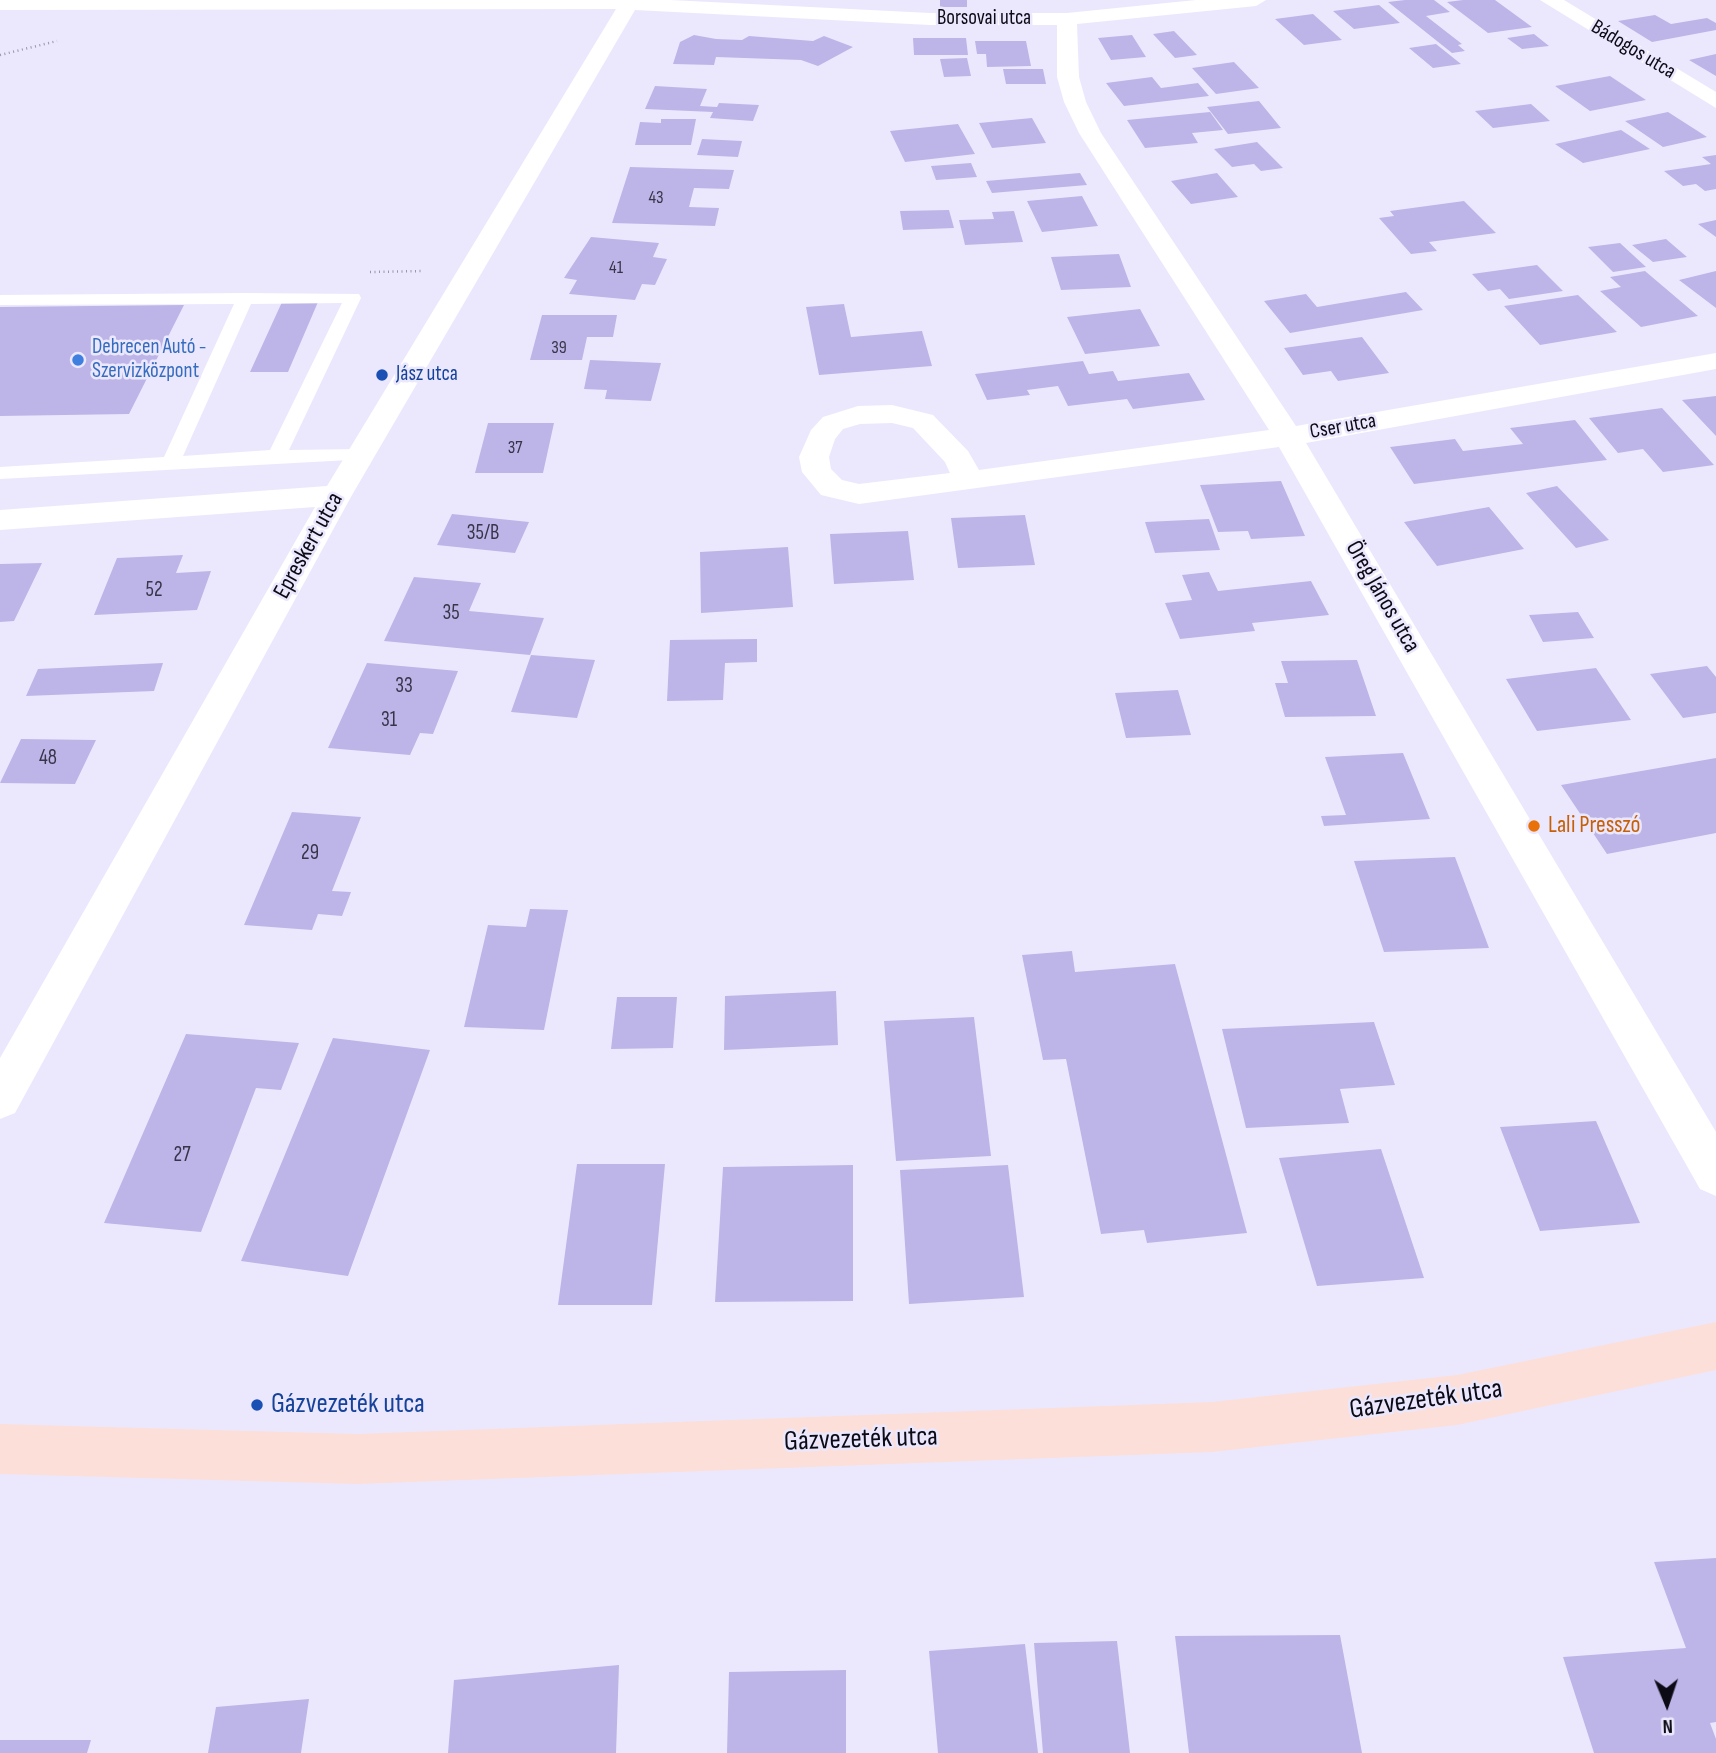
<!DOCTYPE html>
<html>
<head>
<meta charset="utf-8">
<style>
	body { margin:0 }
	#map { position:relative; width:1716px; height:1753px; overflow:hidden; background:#ebe8fe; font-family:"Sofia Sans Condensed",sans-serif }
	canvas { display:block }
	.north { position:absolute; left:1632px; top:1669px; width:70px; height:70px; -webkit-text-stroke:5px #ebe8fe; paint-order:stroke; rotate:178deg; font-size:19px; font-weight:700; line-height:28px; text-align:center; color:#0c0a15 }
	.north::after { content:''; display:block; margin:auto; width:24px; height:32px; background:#0c0a15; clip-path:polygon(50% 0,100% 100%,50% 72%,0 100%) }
</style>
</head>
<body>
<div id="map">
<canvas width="1716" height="1753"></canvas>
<div class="north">N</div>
</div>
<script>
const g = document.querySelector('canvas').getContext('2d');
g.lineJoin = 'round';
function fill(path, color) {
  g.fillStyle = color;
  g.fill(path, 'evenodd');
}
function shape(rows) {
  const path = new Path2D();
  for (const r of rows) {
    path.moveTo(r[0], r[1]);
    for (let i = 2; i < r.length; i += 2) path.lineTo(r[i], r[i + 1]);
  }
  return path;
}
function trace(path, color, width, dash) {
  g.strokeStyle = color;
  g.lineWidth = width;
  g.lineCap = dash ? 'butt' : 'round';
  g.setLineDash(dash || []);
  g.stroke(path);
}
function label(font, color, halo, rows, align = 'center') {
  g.font = font + ' "Sofia Sans Condensed",sans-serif';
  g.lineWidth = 5;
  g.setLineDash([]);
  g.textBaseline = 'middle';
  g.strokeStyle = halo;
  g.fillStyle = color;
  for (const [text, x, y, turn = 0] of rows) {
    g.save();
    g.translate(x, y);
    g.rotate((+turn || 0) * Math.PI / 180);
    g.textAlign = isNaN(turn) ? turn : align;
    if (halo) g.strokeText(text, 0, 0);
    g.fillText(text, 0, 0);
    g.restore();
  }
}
fill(shape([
	[940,0,967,0,967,7,940,7],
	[1405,0,1434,0,1450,12,1426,16,1462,44,1458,45,1465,51,1452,53,1388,2],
	[1463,0,1495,0,1532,27,1488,33,1447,2],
	[1379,5,1400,23,1354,29,1333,11],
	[1313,14,1342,40,1304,45,1275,19],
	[1655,15,1671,24,1707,18,1716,23,1716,30,1652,42,1618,21],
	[1174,31,1197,55,1175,58,1153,34],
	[1534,34,1549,46,1522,49,1507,38],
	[694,35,716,39,742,40,749,36,813,41,824,36,853,47,818,66,801,60,716,57,714,65,673,64,680,42],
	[1132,35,1146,57,1111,60,1098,38],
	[913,38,966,38,968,55,914,55],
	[975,41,1026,41,1031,66,987,67,986,54,977,54],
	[1436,44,1461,64,1433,68,1409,48],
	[1716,54,1716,76,1689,60],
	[967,58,971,76,944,77,940,59],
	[1234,62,1259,88,1216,94,1192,68],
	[1003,69,1043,69,1046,84,1006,84],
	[1610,76,1646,100,1590,111,1555,86],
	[1152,77,1161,88,1198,83,1209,96,1124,106,1106,83],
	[655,86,707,89,700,106,717,107,719,103,759,105,753,121,710,118,713,112,645,109],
	[1259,101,1281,128,1228,134,1207,107],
	[1531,104,1550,121,1493,128,1475,111],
	[1210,112,1223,130,1192,133,1198,143,1145,148,1127,120],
	[1668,112,1707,137,1663,147,1625,121],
	[1032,118,1046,143,992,148,979,123],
	[661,119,696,119,691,145,635,145,640,122,661,123],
	[958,124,975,154,905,162,890,131],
	[1621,130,1650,149,1583,163,1555,144],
	[702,139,742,141,738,157,697,155],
	[1257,142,1283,168,1261,171,1254,164,1232,167,1214,149],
	[1716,155,1716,189,1705,191,1696,184,1683,186,1664,171,1711,164,1702,157],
	[971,163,977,177,936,180,931,166],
	[630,167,734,170,729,189,694,188,689,207,719,208,715,226,612,223],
	[1080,173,1087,185,992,193,986,181],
	[1217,173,1238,197,1191,204,1171,181],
	[1082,196,1098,226,1042,232,1027,201],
	[1464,201,1496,233,1429,242,1437,251,1411,254,1379,218,1394,216,1390,211],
	[949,210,954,228,903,230,900,211],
	[1014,211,1023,242,965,245,959,220,994,219,992,212],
	[1716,220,1716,237,1698,224],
	[591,237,659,243,653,257,667,259,655,285,642,284,635,300,569,294,577,280,564,278],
	[1666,239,1687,257,1653,262,1632,245],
	[1620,243,1646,267,1613,272,1588,247],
	[1119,254,1131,287,1061,290,1051,257],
	[1537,265,1563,291,1509,299,1500,289,1488,291,1472,274],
	[1645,271,1698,316,1641,327,1600,291,1621,287,1610,277],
	[1716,271,1716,308,1679,280],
	[1406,292,1423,310,1290,333,1264,301,1306,294,1317,307],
	[1578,295,1617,332,1540,345,1504,306],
	[282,302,318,302,288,372,250,372],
	[844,304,851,337,922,331,932,366,819,375,806,307],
	[184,305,129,414,0,416,0,307],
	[1140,309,1160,346,1085,354,1067,317],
	[542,315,617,315,613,337,587,337,582,360,530,360],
	[1362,337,1389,373,1338,381,1331,371,1303,375,1284,348],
	[590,360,661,363,651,401,605,399,607,390,584,389],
	[1083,361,1089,374,1113,371,1118,381,1189,373,1205,400,1133,409,1127,399,1068,406,1058,386,1027,390,1030,395,987,400,975,374],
	[1716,396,1716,436,1682,400],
	[1662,408,1714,465,1663,472,1643,449,1618,453,1589,418],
	[1575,420,1607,460,1414,484,1390,447,1455,439,1463,451,1523,444,1510,428],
	[488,423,554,423,543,473,475,473],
	[1281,481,1305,536,1251,539,1248,531,1218,532,1200,485],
	[1557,486,1609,540,1576,548,1526,493],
	[1489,507,1524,549,1437,566,1404,522],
	[452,514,529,522,515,553,437,545],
	[1025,515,1035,565,958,568,951,518],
	[1209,519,1220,550,1155,553,1145,522],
	[908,531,914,580,834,584,830,534],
	[788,547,793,607,701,613,700,552],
	[183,555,176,573,211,571,197,610,94,615,117,558],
	[42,563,14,621,0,622,0,564],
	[1209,572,1218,591,1311,581,1329,615,1252,623,1255,631,1180,639,1165,603,1192,600,1182,575],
	[414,577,481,583,469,611,544,618,530,655,384,641],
	[1578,612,1594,638,1543,642,1529,615],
	[757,639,757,662,725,663,723,700,667,701,670,640],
	[531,655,595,660,577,718,511,712],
	[1357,660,1376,716,1285,717,1275,683,1288,683,1281,661],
	[163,663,154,691,26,696,38,669],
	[367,663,458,671,433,734,420,733,410,755,328,748],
	[1707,666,1716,677,1716,713,1683,718,1650,674],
	[1596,668,1631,720,1537,731,1506,679],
	[1178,690,1191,735,1126,738,1115,693],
	[21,739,96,740,75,784,0,783],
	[1403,753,1430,819,1324,826,1321,816,1346,815,1325,757],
	[1716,758,1716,833,1607,854,1561,785],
	[292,812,361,817,332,891,351,892,342,916,318,914,312,930,244,925],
	[1455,857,1489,948,1384,952,1354,861],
	[530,909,568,910,544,1030,464,1027,488,925,526,927],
	[1072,951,1075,972,1175,964,1247,1233,1147,1243,1144,1230,1101,1234,1066,1059,1043,1060,1022,955],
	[836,991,838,1045,724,1050,725,996],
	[617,997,677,997,673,1048,611,1049],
	[974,1017,991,1156,896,1161,884,1021],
	[1374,1022,1395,1085,1340,1089,1349,1123,1246,1128,1222,1029],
	[186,1034,299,1043,281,1090,256,1088,201,1232,104,1223],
	[333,1038,430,1050,348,1276,241,1261],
	[1596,1121,1640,1223,1540,1231,1500,1127],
	[1381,1149,1424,1278,1317,1286,1279,1158],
	[577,1164,665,1164,652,1305,558,1305],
	[853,1165,853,1301,715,1302,723,1167],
	[1008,1165,1024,1297,909,1304,900,1170],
	[1716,1558,1716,1722,1710,1723,1716,1739,1716,1753,1594,1753,1563,1657,1686,1648,1654,1562],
	[1340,1635,1362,1753,1189,1753,1175,1636],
	[1117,1641,1130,1753,1043,1753,1034,1643],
	[1025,1644,1038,1753,938,1753,929,1651],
	[619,1665,616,1753,448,1753,454,1680],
	[846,1670,846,1753,727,1753,729,1672],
	[309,1699,301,1753,208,1753,216,1707],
	[0,1740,91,1740,87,1753,0,1753]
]), '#bdb5e7');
trace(shape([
	[0,55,57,41],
	[370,272,424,271]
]), '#9896a8', 2.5, [1, 3.5]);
fill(shape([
	[245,293,359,294,361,298,289,450,361,449,368,451,370,455,368,459,0,479,0,467,164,457,234,304,0,305,0,295,245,293],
	[342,303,270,450,183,456,251,304,342,303]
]), '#fff');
fill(shape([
	[0,0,670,0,930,13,1067,13,1196,0,1266,0,1256,6,1077,24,1079,77,1086,102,1101,133,1296,426,1716,353,1716,369,1306,443,1716,1132,1716,1196,1700,1189,1279,447,859,504,821,495,802,472,799,457,811,430,823,417,858,406,892,405,933,415,968,451,979,470,1269,430,1079,133,1064,102,1057,77,1057,25,930,25,635,10,352,495,15,1113,0,1119,0,1058,315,507,0,530,0,510,327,486,616,9,0,10,0,0],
	[892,423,913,428,945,462,950,473,859,484,842,480,831,469,829,457,835,439,843,429,860,424,892,423],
	[1540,0,1564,0,1716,92,1716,108,1540,0]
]), '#fff');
fill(shape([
	[1716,1322,1716,1370,1457,1425,1212,1452,357,1484,0,1474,0,1424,357,1434,1212,1402,1457,1375,1716,1322]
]), '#fcdfd8');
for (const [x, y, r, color] of [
	[78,360,7,"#3f7fe0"],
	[382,375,7,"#1a4fb4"],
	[1534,826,7,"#e8710a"],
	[257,1405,7,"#1a4fb4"]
]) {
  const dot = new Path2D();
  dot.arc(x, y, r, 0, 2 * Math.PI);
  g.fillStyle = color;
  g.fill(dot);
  trace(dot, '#ebe8fe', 2.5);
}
label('18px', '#38354a', null, [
	["43",656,198],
	["41",616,268],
	["39",559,348],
	["37",515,448]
]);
label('21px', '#0c0a15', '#ebe8fe', [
	["Borsovai utca",984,19],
	["Bádogos utca",1633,50,31],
	["Cser utca",1343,427,-10]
]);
label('21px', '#366cbe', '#ebe8fe', [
	["Debrecen Autó -",92,348],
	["Szervizközpont",92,372]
], 'left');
label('21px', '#164399', '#ebe8fe', [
	["Jász utca",396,375]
], 'left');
label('21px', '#38354a', null, [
	["35/B",483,534],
	["52",154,591],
	["35",451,614],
	["33",404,687],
	["31",389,721],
	["48",48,759],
	["29",310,854],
	["27",182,1156]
]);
label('24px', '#0c0a15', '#ebe8fe', [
	["Epreskert utca",309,546,-61],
	["Öreg János utca",1382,597,60]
]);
label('24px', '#c56008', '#ebe8fe', [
	["Lali Presszó",1548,826]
], 'left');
label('28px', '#0c0a15', '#ebe8fe', [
	["Gázvezeték utca",1426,1400,-8],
	["Gázvezeték utca",861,1440,-2]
]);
label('28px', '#164399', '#ebe8fe', [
	["Gázvezeték utca",271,1405]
], 'left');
</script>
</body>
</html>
